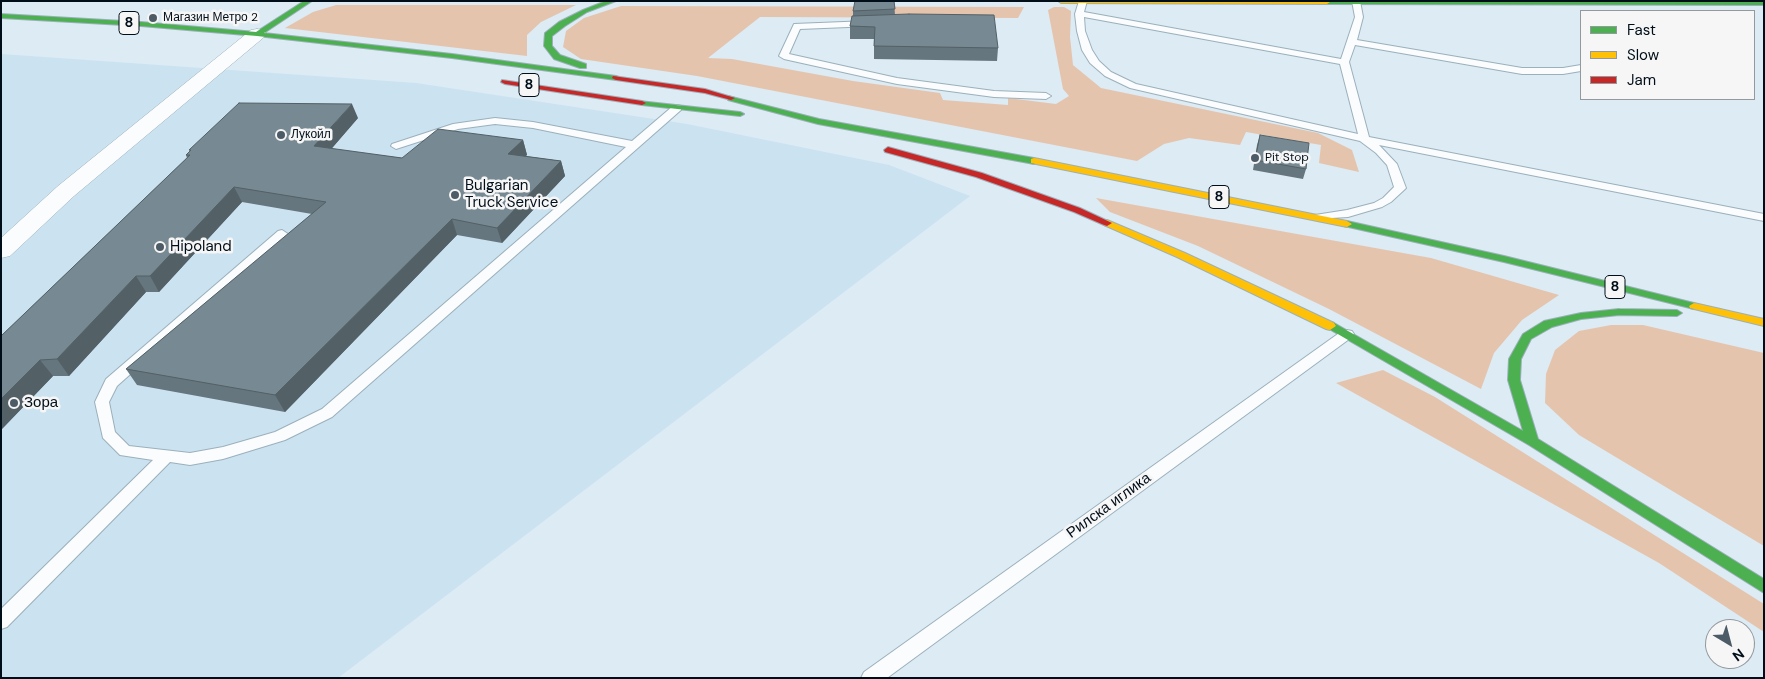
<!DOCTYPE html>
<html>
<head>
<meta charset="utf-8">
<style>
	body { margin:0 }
	#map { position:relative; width:1765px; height:679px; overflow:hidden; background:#dcebf4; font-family:"DM Sans",sans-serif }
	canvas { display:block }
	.frame { position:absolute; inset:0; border:2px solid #000e19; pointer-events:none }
	.legend { position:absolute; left:1580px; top:10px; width:175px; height:90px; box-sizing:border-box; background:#f6f6f6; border:1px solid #94999e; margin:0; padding:6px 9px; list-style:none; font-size:15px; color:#000e19 }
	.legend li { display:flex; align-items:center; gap:10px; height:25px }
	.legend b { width:25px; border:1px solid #94999e }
	.north { position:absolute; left:1705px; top:619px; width:50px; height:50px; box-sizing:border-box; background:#f6f6f6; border:1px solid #94999e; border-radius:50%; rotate:143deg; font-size:14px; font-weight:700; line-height:20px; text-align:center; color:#000e19 }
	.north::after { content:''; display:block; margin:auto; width:18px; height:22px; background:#4d5b66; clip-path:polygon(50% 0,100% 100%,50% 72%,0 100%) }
</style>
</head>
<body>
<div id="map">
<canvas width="1765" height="679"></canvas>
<div class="frame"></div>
<ul class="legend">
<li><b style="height:6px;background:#4caf50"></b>Fast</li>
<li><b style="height:6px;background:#ffc107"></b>Slow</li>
<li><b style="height:6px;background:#c62828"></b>Jam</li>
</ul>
<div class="north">N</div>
</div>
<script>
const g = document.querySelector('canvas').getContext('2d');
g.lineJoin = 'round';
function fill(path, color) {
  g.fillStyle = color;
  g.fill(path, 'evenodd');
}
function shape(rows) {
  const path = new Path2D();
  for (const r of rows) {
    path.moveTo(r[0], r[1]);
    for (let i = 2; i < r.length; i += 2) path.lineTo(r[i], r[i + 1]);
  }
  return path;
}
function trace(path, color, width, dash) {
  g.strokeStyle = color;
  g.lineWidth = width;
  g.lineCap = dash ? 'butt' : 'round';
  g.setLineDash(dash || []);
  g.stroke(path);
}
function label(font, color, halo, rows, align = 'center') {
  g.font = font + ' "DM Sans",sans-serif';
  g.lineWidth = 5;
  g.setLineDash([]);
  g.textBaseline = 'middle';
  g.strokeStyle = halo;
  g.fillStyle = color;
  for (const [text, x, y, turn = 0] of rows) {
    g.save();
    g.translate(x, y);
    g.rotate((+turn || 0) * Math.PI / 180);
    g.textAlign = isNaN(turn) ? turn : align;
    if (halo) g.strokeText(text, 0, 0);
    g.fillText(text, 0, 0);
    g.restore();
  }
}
fill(shape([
	[1,54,416,83,687,124,889,165,970,196,338,678,1,678]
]), '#cbe2f1');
fill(shape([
	[336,5,576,5,541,22,527,35,527,56,285,28,313,12],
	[621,6,1024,7,1018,18,760,17,708,58,732,59,853,81,940,93,943,100,1008,105,1008,98,1056,104,1069,96,1063,89,1048,10,1054,7,1064,7,1071,11,1070,37,1073,65,1101,88,1318,133,1352,150,1359,172,1319,163,1321,145,1246,132,1240,145,1189,138,1164,144,1137,161,697,76,581,59,563,47,566,31,584,18],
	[1096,198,1431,258,1559,295,1522,320,1494,353,1481,389,1329,309,1198,246,1110,212],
	[1611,325,1643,325,1764,353,1764,546,1579,435,1545,403,1546,374,1555,350,1579,331],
	[1383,370,1435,397,1764,604,1764,632,1659,563,1336,383]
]), '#e5c4ae');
const lane = shape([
	[1087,1,1084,12,1341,59,1355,17,1352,1,1360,1,1363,17,1357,40,1522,68,1563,68,1581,65,1581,71,1563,74,1522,74,1355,45,1349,62,1369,137,1764,214,1764,221,1379,145,1397,164,1406,188,1404,190,1391,202,1382,207,1348,217,1315,219,1313,217,1315,215,1347,210,1374,203,1383,198,1394,187,1387,165,1376,153,1360,141,1130,88,1105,76,1090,63,1082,50,1077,31,1075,14,1079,1,1087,1],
	[1084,17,1340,64,1358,134,1136,84,1111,72,1099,61,1092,50,1085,31,1084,17],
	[869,21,872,22,872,26,800,29,789,54,897,78,994,91,1046,93,1051,96,1046,99,994,97,897,84,784,59,779,56,794,24,869,21],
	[677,105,681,106,681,110,332,417,285,440,223,459,190,465,170,462,7,627,1,629,1,609,153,460,120,455,103,438,95,402,106,379,278,231,282,230,288,234,117,386,109,402,115,432,129,446,190,453,223,447,275,432,322,409,626,147,533,128,495,124,458,129,396,149,391,146,392,144,453,124,495,118,533,122,632,141,673,106,677,105],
	[1347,330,1352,331,1354,334,1352,337,887,678,861,678,864,672,1342,331,1347,330]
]);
const street = shape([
	[257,29,263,30,266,34,263,38,74,196,10,256,1,258,1,238,58,186,251,30,257,29]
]);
const fast = shape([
	[304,1,312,1,264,33,452,54,616,76,620,78,616,80,452,58,257,36,141,26,1,18,1,14,141,22,256,32,304,1],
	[606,1,616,1,587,12,565,26,552,36,552,46,560,55,586,64,586,68,580,68,554,59,544,46,545,33,559,22,583,10,606,1],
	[1324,1,1764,1,1764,5,1327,4,1324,1],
	[728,96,819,119,1034,158,1038,161,1034,164,818,124,728,100,728,96],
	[639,101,740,112,744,114,740,116,642,105,638,103,639,101],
	[1347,221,1504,256,1694,303,1699,306,1694,309,1504,262,1344,226,1342,224,1344,222,1347,221],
	[1619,309,1677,310,1682,313,1677,316,1619,315,1581,319,1552,327,1531,339,1521,359,1520,380,1538,439,1764,579,1764,593,1529,445,1324,326,1330,322,1334,323,1523,431,1508,380,1509,359,1523,334,1544,321,1581,313,1619,309]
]);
const slow = shape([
	[1058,1,1330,1,1330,2,1327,4,1061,3,1058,1],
	[1034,158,1347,221,1352,224,1347,227,1031,163,1031,159,1034,158],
	[1107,220,1185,253,1334,323,1336,326,1330,330,1326,329,1177,257,1104,225,1102,223,1104,221,1107,220],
	[1694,303,1764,319,1764,326,1690,308,1689,306,1694,303]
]);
const jam = shape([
	[613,76,705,89,735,98,731,100,705,93,616,80,612,78,613,76],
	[502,80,642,101,646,103,642,105,505,84,501,82,502,80],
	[888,147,982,173,1080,208,1112,223,1107,226,1104,225,1074,212,976,177,885,152,884,150,888,147]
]);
trace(lane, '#9bb0bb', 2);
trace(street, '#9bb0bb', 1);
trace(fast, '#9bb0bb', 2);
trace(slow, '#9bb0bb', 2);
trace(jam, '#9bb0bb', 2);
fill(lane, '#fafcfd');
fill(street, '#fafcfd');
fill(fast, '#4caf50');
fill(slow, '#ffc107');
fill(jam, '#c62828');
fill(shape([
	[894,1,895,15,998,48,997,61,874,59,874,39,850,39,850,26,853,16,853,11],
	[358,118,331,149,402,158,523,140,527,155,525,156,561,161,565,176,502,243,457,235,285,412,137,385,126,369,312,214,242,202,159,292,146,292,69,376,53,376,1,430,1,336,187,158,186,155,190,151,189,150],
	[1260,135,1306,169,1303,179,1253,170,1257,145]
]), '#66767e');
fill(shape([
	[352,104,358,118,321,161,314,146],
	[523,140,527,155,512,168,508,154],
	[561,161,565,176,502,243,497,228],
	[234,187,242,202,159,292,150,276],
	[452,219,457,235,285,412,275,395],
	[136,276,146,292,69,376,57,359],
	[40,360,53,376,1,430,1,399]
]), '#536066');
const building = shape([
	[855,1,894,1,895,9,853,11,855,1],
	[909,14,994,15,998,48,874,46,875,27,850,26,852,16,909,14],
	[239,103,352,104,314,146,402,158,438,129,523,140,508,154,561,161,497,228,452,219,275,395,126,369,326,202,234,187,150,276,136,276,57,359,40,360,1,399,1,336,190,155,186,155,191,150,189,150,239,103],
	[1260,135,1309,143,1306,169,1255,160,1260,135]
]);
fill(building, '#778992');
trace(building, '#536066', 1);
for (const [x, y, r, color] of [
	[153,18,5,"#4d5b66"],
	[281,135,5,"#4d5b66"],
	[1255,158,5,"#4d5b66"],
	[455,195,5,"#4d5b66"],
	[160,247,5,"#4d5b66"],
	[14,403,5,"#4d5b66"]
]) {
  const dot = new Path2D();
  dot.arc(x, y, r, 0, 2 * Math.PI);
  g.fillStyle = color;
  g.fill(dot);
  trace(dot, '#f6f6f6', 2);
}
label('12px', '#000e19', '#f6f6f6', [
	["Магазин Метро 2",163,18],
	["Лукойл",291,135],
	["Pit Stop",1265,158]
], 'left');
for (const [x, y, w] of [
	[129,23,20],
	[529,85,20],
	[1219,197,20],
	[1615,287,20]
]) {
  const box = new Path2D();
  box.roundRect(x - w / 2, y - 11.5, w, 23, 4);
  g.fillStyle = '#f6f6f6';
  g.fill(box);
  trace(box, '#000e19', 1);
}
label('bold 14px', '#000e19', null, [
	["8",129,23],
	["8",529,85],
	["8",1219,197],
	["8",1615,287]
]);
label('15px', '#000e19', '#f6f6f6', [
	["Bulgarian",465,186],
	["Truck Service",465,203],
	["Hipoland",170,247],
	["Зора",24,403]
], 'left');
label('15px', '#000e19', '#f6f6f6', [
	["Рилска иглика",1109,506,-36]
]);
</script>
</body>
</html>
